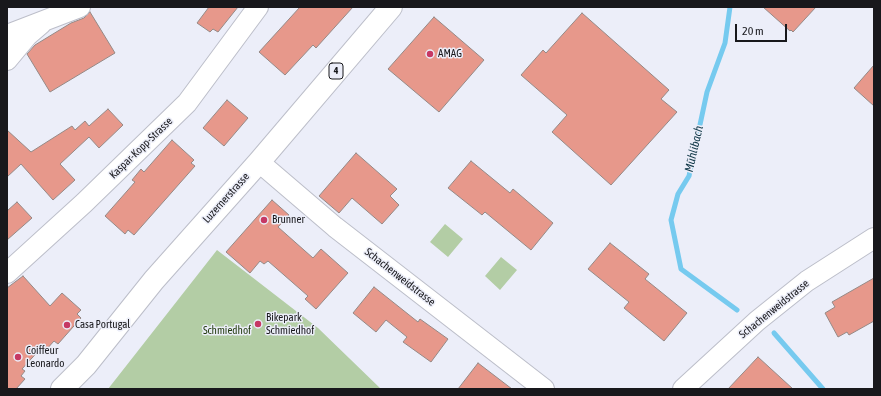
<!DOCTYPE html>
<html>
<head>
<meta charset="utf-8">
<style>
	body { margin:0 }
	#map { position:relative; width:881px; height:396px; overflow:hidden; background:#eceef9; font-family:"Asap Condensed",sans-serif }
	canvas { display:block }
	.frame { position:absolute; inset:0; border:8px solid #18181c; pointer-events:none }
	.scale { position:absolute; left:735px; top:24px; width:52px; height:18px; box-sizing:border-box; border:2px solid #18181c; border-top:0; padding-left:5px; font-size:12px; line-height:14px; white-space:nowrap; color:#18181c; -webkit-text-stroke:3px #eceef9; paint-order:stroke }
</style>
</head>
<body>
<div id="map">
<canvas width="881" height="396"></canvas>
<div class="frame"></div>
<div class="scale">20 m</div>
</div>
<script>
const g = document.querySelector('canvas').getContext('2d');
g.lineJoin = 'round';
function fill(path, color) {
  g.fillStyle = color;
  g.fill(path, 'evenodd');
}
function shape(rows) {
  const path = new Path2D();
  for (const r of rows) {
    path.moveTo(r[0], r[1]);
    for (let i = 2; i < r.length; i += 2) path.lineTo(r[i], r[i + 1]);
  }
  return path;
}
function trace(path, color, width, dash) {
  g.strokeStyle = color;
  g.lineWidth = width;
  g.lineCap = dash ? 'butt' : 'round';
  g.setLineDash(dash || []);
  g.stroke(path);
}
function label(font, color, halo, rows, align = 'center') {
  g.font = font + ' "Asap Condensed",sans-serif';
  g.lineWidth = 3;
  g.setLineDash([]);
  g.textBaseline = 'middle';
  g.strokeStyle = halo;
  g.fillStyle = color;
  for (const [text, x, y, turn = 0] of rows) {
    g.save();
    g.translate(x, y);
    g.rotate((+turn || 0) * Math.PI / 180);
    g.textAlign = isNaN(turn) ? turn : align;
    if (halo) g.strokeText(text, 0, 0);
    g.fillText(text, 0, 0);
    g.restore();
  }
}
fill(shape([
	[445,224,463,239,448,257,430,242],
	[217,250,318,328,381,389,108,389],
	[501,257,517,270,500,290,485,276]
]), '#b3cda5');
trace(shape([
	[730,7,725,43,707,92,689,176,678,194,671,220,681,269,737,310],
	[774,333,823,389]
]), '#76caef', 5);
const building = shape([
	[209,7,238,7,218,32,213,29,210,32,197,23,209,7],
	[300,7,353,7,316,48,313,45,285,75,259,52,300,7],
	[763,7,816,7,793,32,791,30,790,31,763,7],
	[90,12,115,53,50,92,27,54,35,45,71,23,84,18,90,12],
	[582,13,669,90,661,99,677,112,611,185,552,132,567,115,521,75,543,50,546,53,582,13],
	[434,17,484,60,439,112,388,69,434,17],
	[874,65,874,106,854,88,874,65],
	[227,100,248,118,224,146,203,128,227,100],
	[108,109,123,125,99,148,89,137,60,164,75,180,53,200,21,164,7,177,7,130,31,152,72,126,75,130,85,121,89,126,108,109],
	[172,140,194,160,191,163,195,166,134,235,128,230,125,234,105,216,135,182,132,180,141,169,144,172,172,140],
	[356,153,397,189,390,196,399,205,382,224,352,198,339,213,319,196,356,153],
	[471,161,510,193,513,189,553,223,531,250,485,212,482,215,448,188,471,161],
	[272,200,289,215,278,227,313,258,321,249,348,273,316,309,305,299,308,296,268,261,264,264,260,261,250,273,226,252,272,200],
	[17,202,32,218,7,240,7,211,17,202],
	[610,243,649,274,645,279,687,313,664,341,624,308,629,302,588,269,610,243],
	[23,276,50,306,62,293,81,310,77,314,81,318,58,344,54,341,45,351,42,347,22,369,25,371,21,376,25,379,16,389,7,389,7,288,23,276],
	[874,278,874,321,849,335,847,332,838,337,825,313,835,307,832,302,874,278],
	[374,287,418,322,420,319,448,339,431,362,403,342,407,337,386,320,376,332,353,313,374,287],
	[758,357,793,389,728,389,758,357],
	[478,363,512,389,458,389,478,363]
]);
fill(building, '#e7988b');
trace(building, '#958986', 1);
const minor = shape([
	[7,35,80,7],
	[7,60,27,36,41,24],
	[259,162,335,227,544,389],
	[7,273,84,203,187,103,258,7],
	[683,389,757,321,807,281,874,238]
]);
const primary = shape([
	[62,389,86,365,154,280,259,162,391,7]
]);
trace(minor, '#bcbec9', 22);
trace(primary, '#bcbec9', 24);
trace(minor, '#fff', 20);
trace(primary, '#fff', 22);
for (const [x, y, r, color] of [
	[430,54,4,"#c63864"],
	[264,220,4,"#c63864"],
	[258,324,4,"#c63864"],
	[67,325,4,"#c63864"],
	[18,357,4,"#c63864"]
]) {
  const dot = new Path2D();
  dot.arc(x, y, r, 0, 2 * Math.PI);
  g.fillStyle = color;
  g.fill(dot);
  trace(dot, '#eceef9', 1.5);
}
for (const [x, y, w] of [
	[336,71,14]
]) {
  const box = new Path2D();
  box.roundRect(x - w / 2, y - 8, w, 16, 3);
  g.fillStyle = '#eceef9';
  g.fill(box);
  trace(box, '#18181c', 1);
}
label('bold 10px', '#18181c', null, [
	["4",336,71]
]);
label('11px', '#18181c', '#eceef9', [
	["AMAG",438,54],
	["Brunner",272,220],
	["Bikepark",266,318],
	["Schmiedhof",266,331],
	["Casa Portugal",75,325],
	["Coiffeur",26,351],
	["Leonardo",26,364]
], 'left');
label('11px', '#18181c', '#eceef9', [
	["Kaspar-Kopp-Strasse",141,148,-44],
	["Luzernerstrasse",226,198,-48],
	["Schachenweidstrasse",400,277,38],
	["Schachenweidstrasse",774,309,-39]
]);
label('11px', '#1f380b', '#eceef9', [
	["Schmiedhof",227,331]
]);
label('italic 12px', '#113848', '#eceef9', [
	["Mühlibach",694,149,-77]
]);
</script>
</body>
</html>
